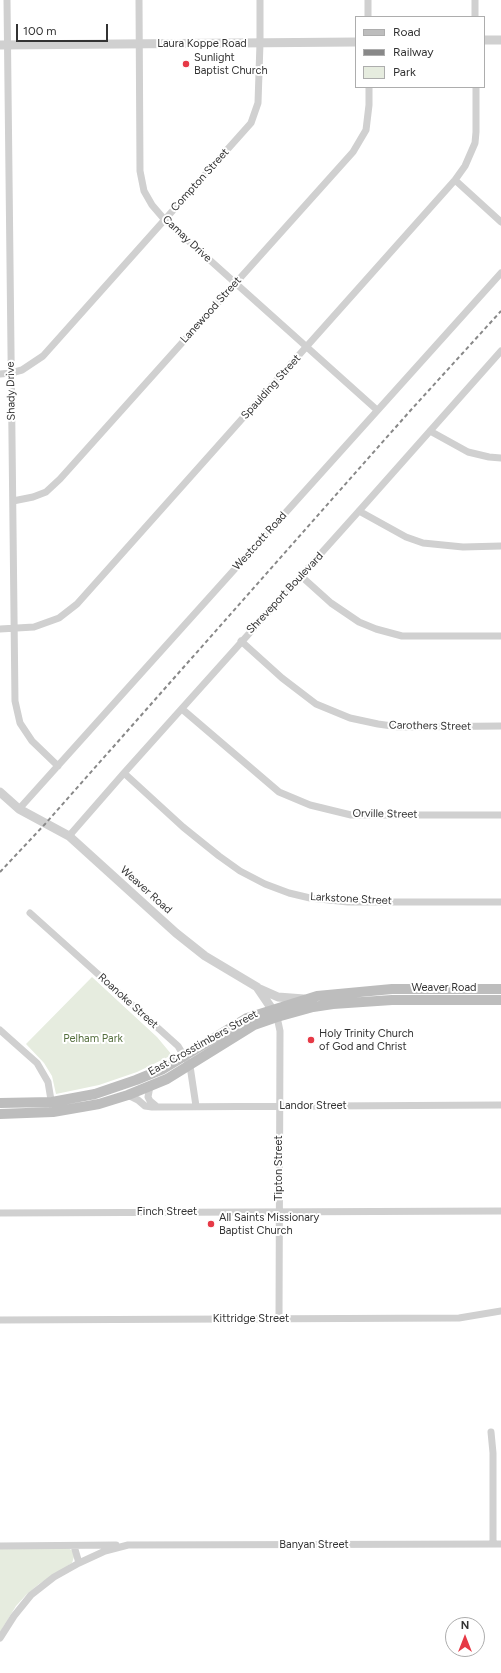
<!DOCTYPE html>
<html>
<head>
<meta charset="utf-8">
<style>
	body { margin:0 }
	#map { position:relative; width:501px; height:1673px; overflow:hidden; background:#fff; font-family:Figtree,sans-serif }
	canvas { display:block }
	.legend { position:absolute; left:355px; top:16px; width:130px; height:72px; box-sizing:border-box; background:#fff; border:1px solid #adadad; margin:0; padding:5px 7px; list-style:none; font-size:12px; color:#333 }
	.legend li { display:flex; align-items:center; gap:8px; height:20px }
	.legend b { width:20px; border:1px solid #adadad }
	.north { position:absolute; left:445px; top:1617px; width:40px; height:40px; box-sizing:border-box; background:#fff; border:1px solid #adadad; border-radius:50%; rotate:0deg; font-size:11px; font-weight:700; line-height:16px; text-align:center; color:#333 }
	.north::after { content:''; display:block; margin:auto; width:14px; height:18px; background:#e63946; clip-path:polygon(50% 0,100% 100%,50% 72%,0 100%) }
	.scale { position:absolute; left:16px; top:24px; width:92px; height:18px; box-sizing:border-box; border:2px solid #333; border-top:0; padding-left:5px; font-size:12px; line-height:14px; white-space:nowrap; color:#333; -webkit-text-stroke:3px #fff; paint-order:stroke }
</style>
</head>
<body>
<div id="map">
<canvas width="501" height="1673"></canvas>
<ul class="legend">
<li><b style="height:5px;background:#bdbdbd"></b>Road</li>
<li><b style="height:5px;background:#888"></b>Railway</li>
<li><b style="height:11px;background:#e6ecdf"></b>Park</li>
</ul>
<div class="north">N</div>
<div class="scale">100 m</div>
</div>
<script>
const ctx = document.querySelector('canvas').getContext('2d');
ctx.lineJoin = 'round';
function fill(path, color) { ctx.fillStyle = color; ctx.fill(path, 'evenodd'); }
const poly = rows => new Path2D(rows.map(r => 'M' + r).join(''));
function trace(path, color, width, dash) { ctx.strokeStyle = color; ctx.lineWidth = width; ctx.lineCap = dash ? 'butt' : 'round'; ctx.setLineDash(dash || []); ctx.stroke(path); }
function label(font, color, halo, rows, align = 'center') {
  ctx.font = font + ' Figtree,sans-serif'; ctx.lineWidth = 4; ctx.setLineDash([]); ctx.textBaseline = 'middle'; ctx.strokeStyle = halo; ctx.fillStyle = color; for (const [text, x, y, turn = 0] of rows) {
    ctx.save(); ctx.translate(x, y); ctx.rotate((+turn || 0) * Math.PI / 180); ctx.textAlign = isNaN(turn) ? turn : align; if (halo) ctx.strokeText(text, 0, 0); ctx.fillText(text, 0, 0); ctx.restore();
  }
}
const green = poly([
	[92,977,157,1037,172,1055,137,1072,99,1085,56,1094,52,1076,44,1063,26,1044],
	[68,1548,73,1551,74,1557,72,1563,39,1584,26,1595,16,1606,0,1632,0,1549]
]);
const minor = poly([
	[7,0,15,701,20,723,32,741,58,766],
	[139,0,140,171,144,191,152,205,164,219,377,410],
	[368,0,368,17],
	[475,0,475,17],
	[455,180,501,222],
	[0,374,11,373,22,370,43,356,251,123,258,103,260,43,260,0],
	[430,431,468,452,489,457,501,458],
	[13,501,33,497,46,492,60,479,353,152,366,130,369,105,369,87],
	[359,511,406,537,423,543,463,547,501,546],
	[301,576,331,603,359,622,376,629,402,636,501,636],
	[0,629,34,627,59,618,77,604,455,180,465,166,475,143,476,132,476,87],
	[241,641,282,678,316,704,350,718,378,724,399,727,501,726],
	[182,709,279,792,310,805,351,815,501,815],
	[124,773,183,827,219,856,240,871,265,884,289,893,310,898,348,902,501,902],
	[19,809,501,273],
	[69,836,124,773,359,511,501,351],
	[30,913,178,1046,190,1066,196,1106],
	[277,1017,280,1031,279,1318],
	[0,1030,37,1063,48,1082,52,1106],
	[150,1086,148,1097,150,1101,156,1106],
	[128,1095,138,1100,145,1106,152,1107,501,1105],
	[0,1213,501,1211],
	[0,1320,459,1318,501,1311],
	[491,1432,493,1453,493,1544],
	[0,1546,116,1545],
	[74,1546,79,1563],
	[0,1638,14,1616,31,1595,54,1577,79,1563,105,1551,128,1545,501,1544]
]);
const tertiary = poly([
	[484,40,501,40],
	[0,45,356,42],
	[0,792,19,809,69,836,176,933,205,956,257,987,276,1015],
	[260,989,278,997,304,999]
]);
const secondary = poly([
	[0,1103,52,1102,95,1094,136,1080,163,1069,247,1018,317,996,392,989,501,989],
	[0,1114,53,1112,99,1104,128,1095,167,1079,254,1025,277,1017,313,1007,333,1004,392,1000,501,1000]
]);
const rail = poly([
	[0,872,46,823,410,411,501,311]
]);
const markers = [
	[186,64,4,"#e63946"],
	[311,1040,4,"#e63946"],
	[211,1224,4,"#e63946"]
];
const streetNames = [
	["Laura Koppe Road",202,44],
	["Compton Street",200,180,-48],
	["Camay Drive",187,239,43],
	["Lanewood Street",211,310,-48],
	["Spaulding Street",271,387,-48],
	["Shady Drive",11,391,-91],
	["Westcott Road",260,541,-48],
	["Shreveport Boulevard",285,593,-47],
	["Carothers Street",430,726,1],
	["Orville Street",385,814,1],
	["Weaver Road",146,890,42],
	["Larkstone Street",351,899,3],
	["Weaver Road",444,988],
	["Roanoke Street",128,1001,42],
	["East Crosstimbers Street",203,1043,-29],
	["Landor Street",313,1106],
	["Tipton Street",279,1168,-90],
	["Finch Street",167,1212],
	["Kittridge Street",251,1319],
	["Banyan Street",314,1545]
];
const poiNames = [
	["Sunlight",194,58],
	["Baptist Church",194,71],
	["Holy Trinity Church",319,1034],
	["of God and Christ",319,1047],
	["All Saints Missionary",219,1218],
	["Baptist Church",219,1231]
];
const parkNames = [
	["Pelham Park",93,1039]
];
fill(green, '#e6ecdf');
trace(minor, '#d0d0d0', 7);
trace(tertiary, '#d0d0d0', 9);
trace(secondary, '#bdbdbd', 10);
trace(rail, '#888', 2, [4, 3]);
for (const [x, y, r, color] of markers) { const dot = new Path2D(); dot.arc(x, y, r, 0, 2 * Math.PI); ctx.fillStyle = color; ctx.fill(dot); trace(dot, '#fff', 1.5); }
label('11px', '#333', '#fff', streetNames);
label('11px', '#333', '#fff', poiNames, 'left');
label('11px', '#56703f', '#fff', parkNames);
</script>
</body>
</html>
